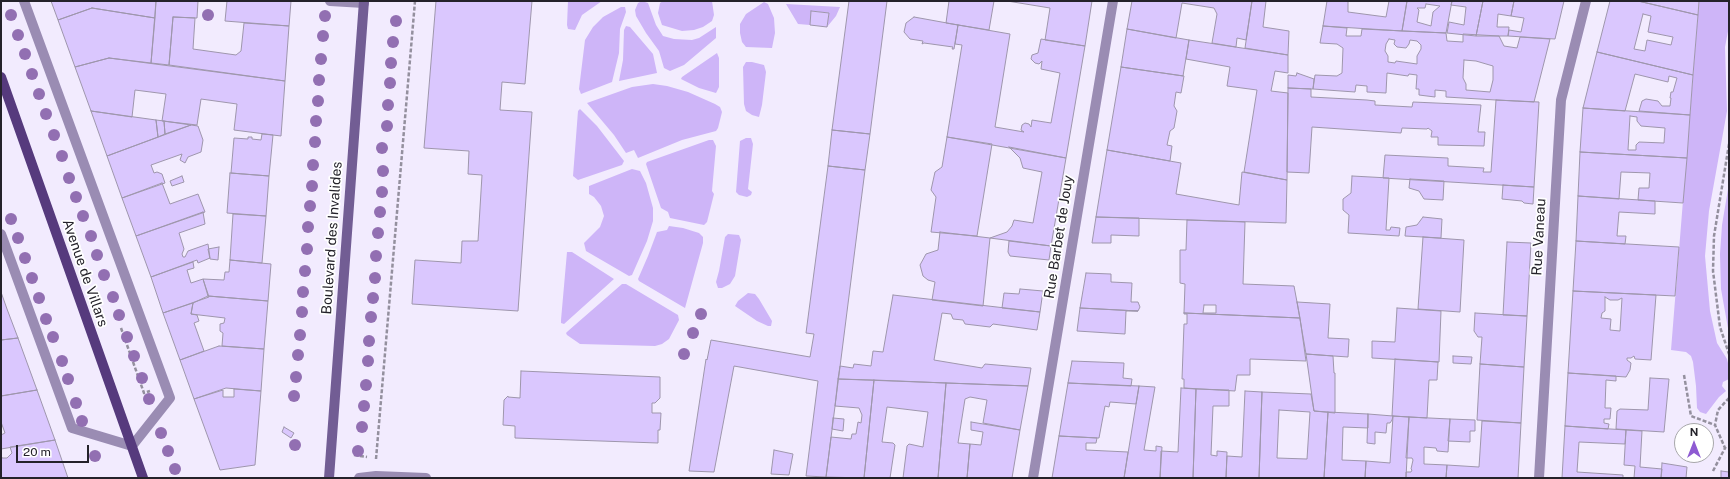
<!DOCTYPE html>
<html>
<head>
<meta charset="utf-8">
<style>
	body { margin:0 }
	#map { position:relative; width:1730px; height:479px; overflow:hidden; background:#f2ebfe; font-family:"Public Sans",sans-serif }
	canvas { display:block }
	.frame { position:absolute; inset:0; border:2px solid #24222a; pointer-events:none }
	.north { position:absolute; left:1674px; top:423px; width:40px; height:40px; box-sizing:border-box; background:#fff; border:1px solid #a7a7aa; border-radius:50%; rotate:0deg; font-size:11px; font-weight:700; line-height:16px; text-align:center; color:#24222a }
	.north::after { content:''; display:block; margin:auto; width:14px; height:18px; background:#8e5ad2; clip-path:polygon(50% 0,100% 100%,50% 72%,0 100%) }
	.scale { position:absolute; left:16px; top:445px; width:73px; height:18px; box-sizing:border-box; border:2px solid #24222a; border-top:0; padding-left:5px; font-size:12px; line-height:14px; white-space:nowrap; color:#24222a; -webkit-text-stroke:3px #fff; paint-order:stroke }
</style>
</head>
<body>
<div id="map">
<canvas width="1730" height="479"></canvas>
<div class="frame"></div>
<div class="north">N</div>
<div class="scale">20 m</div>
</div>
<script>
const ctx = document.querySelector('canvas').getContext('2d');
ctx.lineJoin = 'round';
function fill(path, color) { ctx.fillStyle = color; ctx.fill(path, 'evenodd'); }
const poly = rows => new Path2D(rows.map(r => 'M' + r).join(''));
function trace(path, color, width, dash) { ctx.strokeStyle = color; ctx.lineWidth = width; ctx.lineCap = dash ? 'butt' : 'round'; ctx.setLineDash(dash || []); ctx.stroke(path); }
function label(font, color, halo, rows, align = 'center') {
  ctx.font = font + ' "Public Sans",sans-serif'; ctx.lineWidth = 3.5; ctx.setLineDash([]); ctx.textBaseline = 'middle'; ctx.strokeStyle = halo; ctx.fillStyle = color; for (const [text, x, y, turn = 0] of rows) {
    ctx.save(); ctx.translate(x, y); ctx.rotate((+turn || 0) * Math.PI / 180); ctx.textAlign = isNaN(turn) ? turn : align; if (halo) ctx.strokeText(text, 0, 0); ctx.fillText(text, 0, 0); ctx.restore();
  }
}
const green = poly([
	[568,1,602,1,582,15,575,30,568,29,567,25],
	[642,1,648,3,656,25,663,36,674,39,692,40,699,38,716,27,716,38,684,65,670,71,664,68,659,51,646,33,636,16,635,10,638,3],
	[663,1,712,1,714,15,712,21,703,27,694,30,682,31,662,25,658,13,660,3],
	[1699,1,1729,1,1729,26,1725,47,1727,111,1709,211,1705,256,1710,311,1717,343,1727,359,1729,367,1729,379,1723,382,1722,386,1726,391,1719,397,1706,414,1700,412,1697,408,1696,386,1693,362,1691,356,1686,352,1671,350],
	[764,2,768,4,774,18,775,33,772,48,746,47,742,42,740,33,740,24,746,14],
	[786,4,840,7,836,16,827,27,829,13,812,11,810,25,798,24],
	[621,7,625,7,626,12,620,29,619,53,612,82,581,94,579,89,585,40,593,27,603,17],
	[626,26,630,27,653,54,657,73,619,81,623,60,624,30],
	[717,53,719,58,719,87,716,93,699,88,681,79,682,77],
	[746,62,752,62,764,65,766,72,762,105,759,117,752,115,746,111,744,104,743,67],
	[653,84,667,86,688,92,715,104,720,107,722,112,718,128,716,131,682,140,638,158,634,150,626,153,614,135,587,103,632,87],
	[580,109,597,126,624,161,622,165,578,180,573,176,578,111],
	[746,138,751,138,753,144,748,189,752,192,751,195,747,197,739,195,736,192,740,141],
	[709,140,713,140,716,146,712,191,714,194,707,222,704,225,670,218,668,212,661,208,646,164,647,162],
	[632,169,640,171,646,183,653,208,653,221,647,241,632,275,629,276,586,251,584,243,600,227,604,216,601,206,594,197,589,194,589,186],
	[1729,183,1729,334,1721,289,1720,254,1722,225],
	[669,226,683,228,699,233,703,237,703,243,685,308,639,281,638,279,648,256,657,232,667,230],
	[728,234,739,235,741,240,735,276,730,284,722,288,718,288,716,282,719,271,725,237],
	[567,252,572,252,614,279,564,324,561,323,561,320],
	[622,284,626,284,678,315,679,320,669,339,662,344,655,346,580,344,567,335,566,333,568,331],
	[748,293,755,294,759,299,772,321,771,326,768,326,757,321,735,306,738,301]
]);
const building = poly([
	[51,1,156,1,155,18,92,8,58,20,51,1],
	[156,1,198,1,197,18,173,17,169,65,151,63,156,1],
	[227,1,291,1,289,26,225,21,227,1],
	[436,1,532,1,525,84,502,82,500,110,532,112,518,311,412,304,415,260,461,263,462,241,478,241,482,175,468,174,469,151,424,148,436,1],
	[849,1,887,1,870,134,832,130,849,1],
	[949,1,994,1,989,30,946,23,949,1],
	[1007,1,1092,1,1085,46,1045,40,1050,8,1007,1],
	[1132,1,1252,1,1246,40,1237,38,1236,47,1212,43,1217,14,1214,8,1182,3,1176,38,1127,29,1132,1],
	[1252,1,1266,1,1263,27,1289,31,1288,55,1245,48,1252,1],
	[1327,1,1348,1,1348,12,1386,17,1389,1,1407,1,1402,31,1323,26,1327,1],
	[1407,1,1452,1,1446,33,1402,31,1407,1],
	[1426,4,1440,6,1433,12,1431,26,1417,22,1419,10,1417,8,1425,8,1426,4],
	[1452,1,1483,1,1476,36,1447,33,1449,22,1464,25,1466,7,1451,5,1452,1],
	[1483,1,1514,1,1511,16,1498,14,1497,27,1509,27,1508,36,1476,36,1483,1],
	[1514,1,1564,1,1555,39,1508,36,1509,30,1521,32,1524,18,1511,16,1514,1],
	[1610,1,1638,1,1698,15,1693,75,1597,52,1610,1],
	[1643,14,1651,16,1648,32,1673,37,1671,45,1647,40,1645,51,1634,49,1643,14],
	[1638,1,1699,1,1698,15,1638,1],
	[92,8,155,18,151,63,109,58,75,67,58,20,92,8],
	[811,11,829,13,827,27,810,25,811,11],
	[173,17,195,18,193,49,236,55,241,51,244,23,289,26,285,81,169,65,173,17],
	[914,17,958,25,954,49,952,49,953,47,924,43,922,44,923,41,910,39,904,32,906,23,914,17],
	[958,25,1010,34,995,127,1024,132,1021,130,1022,125,1025,123,1029,124,1031,127,1032,120,1051,123,1060,73,1041,69,1042,61,1039,64,1035,63,1031,59,1032,55,1038,53,1041,39,1085,46,1066,158,947,137,962,45,955,44,958,25],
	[1323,26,1347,28,1346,36,1361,36,1362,29,1446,33,1447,41,1463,42,1463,34,1499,36,1504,46,1517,48,1520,37,1550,39,1534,102,1496,100,1446,97,1446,91,1435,90,1435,97,1419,95,1419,89,1416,89,1417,75,1409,74,1408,76,1387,73,1386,93,1367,92,1367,86,1356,85,1355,92,1313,89,1315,75,1337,76,1342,73,1343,48,1337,44,1320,43,1323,26],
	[1389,39,1395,40,1394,44,1397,47,1406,48,1409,44,1410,40,1417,41,1421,45,1421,49,1417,56,1417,64,1396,61,1395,63,1388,62,1388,56,1385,51,1386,44,1389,39],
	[1464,60,1476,61,1493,66,1493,80,1490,92,1466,90,1466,84,1463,78,1464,60],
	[1127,29,1189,40,1183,76,1121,67,1127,29],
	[1189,40,1288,55,1288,73,1275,71,1271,91,1288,93,1287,180,1244,172,1257,90,1227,86,1230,67,1186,59,1189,40],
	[1597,52,1693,75,1690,115,1639,111,1642,101,1646,99,1658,101,1662,106,1670,106,1671,98,1670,98,1671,92,1673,92,1677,78,1669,76,1668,82,1635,74,1625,111,1583,108,1597,52],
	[109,58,285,81,281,136,234,130,237,104,201,99,197,125,162,121,166,94,135,90,132,117,91,111,75,67,109,58],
	[1121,67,1184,76,1181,93,1176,92,1174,106,1177,111,1174,128,1170,131,1167,145,1172,146,1170,161,1107,150,1121,67],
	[1297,73,1314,79,1313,89,1288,88,1288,75,1296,76,1297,73],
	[1288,88,1311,89,1311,97,1367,100,1375,101,1375,105,1412,107,1413,102,1481,105,1478,132,1485,132,1484,146,1438,145,1438,137,1431,137,1432,131,1428,128,1427,129,1402,128,1401,133,1312,127,1309,173,1287,172,1288,88],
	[1496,100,1539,102,1534,187,1383,178,1385,155,1448,158,1448,166,1484,168,1483,172,1491,172,1496,100],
	[1583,108,1690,115,1687,158,1580,152,1583,108],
	[1630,116,1637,117,1637,121,1641,126,1665,128,1664,143,1639,142,1636,145,1636,150,1628,150,1630,116],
	[91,111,156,120,158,137,107,156,91,111],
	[156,120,164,121,165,134,158,137,156,120],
	[164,121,191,125,165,134,164,121],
	[191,125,198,126,203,140,201,152,188,157,185,163,180,160,182,154,151,165,154,173,157,172,162,174,165,183,122,198,107,156,191,125],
	[832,130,870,134,865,170,828,166,832,130],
	[262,134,273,135,269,176,231,173,234,138,248,139,248,137,252,137,252,139,261,140,262,134],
	[947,137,992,144,977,236,931,232,936,197,931,190,935,172,942,167,947,137],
	[1009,147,1066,158,1051,246,990,238,1007,232,1012,226,1014,220,1033,223,1042,172,1023,168,1020,158,1009,147],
	[1107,150,1181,163,1176,194,1239,205,1242,172,1287,180,1286,223,1096,217,1107,150],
	[1580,152,1687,158,1683,203,1638,200,1639,188,1649,188,1650,173,1621,172,1619,199,1578,196,1580,152],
	[828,166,865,170,826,477,806,476,818,381,734,366,714,472,689,471,706,359,707,360,711,340,810,357,814,334,806,333,828,166],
	[230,173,269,176,266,216,227,213,230,173],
	[182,176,184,182,172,186,170,181,182,176],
	[1352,176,1389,178,1386,230,1390,230,1391,227,1400,228,1399,236,1348,233,1349,215,1343,210,1343,199,1351,193,1352,176],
	[1410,179,1444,181,1443,200,1424,199,1419,191,1409,188,1410,179],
	[162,183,170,204,198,194,205,212,136,236,122,198,162,183],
	[1503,185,1534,187,1533,204,1524,203,1522,201,1502,199,1503,185],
	[1578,196,1655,201,1655,214,1619,212,1617,236,1626,236,1625,244,1576,241,1578,196],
	[203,212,205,224,179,233,184,249,182,254,183,257,185,257,188,251,208,244,210,258,198,263,197,260,151,277,136,236,203,212],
	[233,214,266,216,262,263,230,260,233,214],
	[1096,217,1139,218,1139,236,1111,235,1111,243,1092,243,1096,217],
	[1423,217,1442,219,1441,238,1405,236,1406,227,1417,225,1423,217],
	[1187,220,1245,222,1243,284,1294,286,1300,318,1184,313,1185,284,1180,283,1180,250,1186,250,1187,220],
	[1204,305,1216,305,1216,313,1203,313,1204,305],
	[940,232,990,238,983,306,932,300,935,282,928,280,923,276,920,265,926,254,938,250,940,232],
	[1423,237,1464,240,1460,312,1418,309,1423,237],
	[1009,241,1051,246,1049,260,1010,256,1008,252,1009,241],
	[1576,241,1679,247,1675,296,1573,291,1576,241],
	[1507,242,1531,243,1527,316,1503,315,1507,242],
	[219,247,218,260,210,259,208,249,219,247],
	[230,260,271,264,268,301,208,296,203,279,224,280,225,272,229,272,230,260],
	[193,262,194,268,187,270,191,283,203,279,209,297,163,313,151,277,193,262],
	[1086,273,1111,274,1111,282,1132,283,1131,302,1138,302,1140,307,1138,311,1080,308,1086,273],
	[1020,289,1043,291,1040,312,1002,308,1004,293,1019,294,1020,289],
	[1573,291,1656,295,1651,360,1635,359,1634,356,1631,358,1627,358,1627,360,1631,363,1630,370,1626,377,1568,373,1573,291],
	[1605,297,1610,300,1618,300,1622,298,1620,331,1610,330,1611,319,1601,318,1602,313,1605,311,1605,297],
	[1,292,7,309,18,338,1,340,1,292],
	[893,295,1040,312,1037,330,993,324,990,327,965,324,963,320,953,319,951,314,942,313,934,360,982,368,985,364,1031,368,1028,386,838,379,840,366,853,368,854,364,871,366,873,351,883,352,893,295],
	[208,296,268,301,264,349,222,346,223,333,220,331,220,324,224,323,225,318,191,314,193,303,208,296],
	[1297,302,1330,304,1328,338,1349,339,1348,357,1306,354,1297,302],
	[193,303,191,314,197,315,199,321,194,323,204,351,180,360,163,313,193,303],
	[1080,308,1138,311,1126,311,1125,334,1077,331,1080,308],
	[1397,308,1441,311,1439,362,1372,358,1372,341,1395,342,1397,308],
	[1184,313,1300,318,1306,361,1250,359,1250,375,1237,375,1235,391,1184,388,1184,379,1182,379,1184,324,1187,324,1187,314,1184,314,1184,313],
	[1475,313,1527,316,1524,367,1480,364,1482,337,1478,337,1474,331,1475,313],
	[18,338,37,390,1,396,1,340,18,338],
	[219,346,264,349,261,391,226,388,194,399,180,360,219,346],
	[1306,354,1333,356,1334,373,1335,373,1335,413,1314,411,1306,354],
	[1453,356,1472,357,1471,364,1453,363,1453,356],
	[1395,359,1438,362,1437,380,1429,380,1427,418,1392,416,1395,359],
	[1072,361,1124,363,1123,378,1132,379,1131,386,1068,383,1072,361],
	[1480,364,1524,367,1521,423,1477,420,1480,364],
	[521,371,660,377,660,398,655,403,652,403,652,413,661,413,660,430,658,430,658,443,515,438,515,426,503,425,504,400,508,396,508,397,520,398,521,371],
	[1568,373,1616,376,1616,381,1606,380,1605,408,1611,408,1610,419,1604,419,1604,423,1609,424,1608,429,1565,426,1568,373],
	[1650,378,1669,379,1664,432,1616,429,1617,411,1620,409,1648,410,1650,378],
	[838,379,874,380,864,478,826,477,831,437,851,439,852,434,856,434,858,422,861,423,862,415,859,408,835,406,838,379],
	[874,380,946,383,938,478,903,478,907,446,909,444,923,447,928,412,887,407,882,442,893,443,895,445,890,478,864,478,874,380],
	[946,383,1028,386,1020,430,983,423,987,400,970,397,965,399,958,443,970,444,967,478,938,478,946,383],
	[1068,383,1139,386,1136,404,1110,402,1109,407,1105,406,1099,438,1059,436,1068,383],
	[1139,386,1155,387,1144,450,1156,451,1156,446,1162,447,1160,478,1124,478,1139,386],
	[1181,388,1196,389,1193,478,1160,478,1161,451,1178,452,1181,388],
	[234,389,261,391,255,465,220,470,194,399,223,390,223,397,234,397,234,389],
	[1196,389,1229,390,1229,406,1213,406,1211,455,1217,456,1217,451,1227,452,1226,478,1193,478,1196,389],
	[37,390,55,440,1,449,1,435,5,433,1,422,1,396,37,390],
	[1245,391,1262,392,1259,478,1226,478,1227,456,1242,457,1245,391],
	[1262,392,1311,394,1314,411,1328,412,1324,478,1259,478,1262,392],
	[1279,410,1310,412,1307,459,1277,458,1279,410],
	[1328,412,1368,414,1368,428,1343,427,1342,460,1366,461,1365,478,1324,478,1328,412],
	[1368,414,1393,416,1392,420,1390,423,1387,423,1386,433,1375,432,1375,444,1367,443,1368,414],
	[1393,416,1409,417,1406,478,1365,478,1366,461,1390,463,1393,416],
	[1409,417,1450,419,1448,452,1437,451,1436,448,1424,447,1424,464,1447,465,1446,478,1406,478,1406,472,1411,472,1412,470,1411,469,1413,460,1412,458,1406,458,1409,417],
	[833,418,844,419,843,431,832,429,833,418],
	[1450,419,1475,420,1475,431,1470,431,1470,442,1448,441,1450,419],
	[1482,421,1521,423,1518,478,1446,478,1447,465,1479,467,1482,421],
	[971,422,1020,430,1012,478,967,478,970,444,981,445,983,432,971,430,971,422],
	[1565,426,1626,430,1625,444,1579,442,1577,472,1623,475,1623,478,1562,478,1565,426],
	[284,427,294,433,291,438,282,432,284,427],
	[1626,430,1642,431,1640,467,1662,469,1661,478,1623,478,1634,478,1635,466,1624,465,1626,430],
	[1059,436,1097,438,1096,443,1086,443,1086,450,1128,452,1124,478,1052,478,1059,436],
	[55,440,68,478,1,478,1,455,2,458,7,458,12,453,10,447,55,440],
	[774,450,793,454,789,475,771,474,774,450],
	[1662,463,1687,467,1686,478,1661,478,1662,463],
	[1721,471,1729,472,1729,478,1721,478,1721,471]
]);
const path = poly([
	[1729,144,1714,236,1713,271,1720,327,1729,354],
	[121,328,144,393,150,391],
	[1684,375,1691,416,1715,425],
	[1729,398,1718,410,1715,425,1725,448,1729,449],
	[354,455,367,457],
	[376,459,415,1],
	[1713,471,1725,448]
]);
const lane = poly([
	[330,1,364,3],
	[1,234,72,428,132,446,170,398,24,1]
]);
const street = poly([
	[359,478,376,476,426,478],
	[1033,478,1113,1],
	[1539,478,1561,100,1586,1]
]);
const secondary = poly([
	[329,478,364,1]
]);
const primary = poly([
	[1,77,143,478]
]);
const trees = [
	[11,15],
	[208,15],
	[325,16],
	[396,21],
	[18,35],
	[323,36],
	[393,42],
	[25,54],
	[321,59],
	[391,63],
	[32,74],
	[319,80],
	[390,83],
	[39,94],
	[318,101],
	[388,105],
	[46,114],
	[316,121],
	[387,126],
	[54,135],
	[315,142],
	[382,148],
	[62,156],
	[313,165],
	[383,171],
	[69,178],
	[312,186],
	[382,192],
	[76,197],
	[310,206],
	[380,212],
	[83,216],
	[11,219],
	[308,227],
	[378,233],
	[91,236],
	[18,238],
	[307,249],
	[97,255],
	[376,256],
	[25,258],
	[305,271],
	[104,275],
	[32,278],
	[375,278],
	[303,292],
	[113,297],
	[39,298],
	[373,298],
	[302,312],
	[701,314],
	[119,315],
	[371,317],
	[46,319],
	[693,333],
	[300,335],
	[53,337],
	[127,337],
	[369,341],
	[684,354],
	[298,355],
	[134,356],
	[62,361],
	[368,361],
	[296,377],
	[142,378],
	[68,379],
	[366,385],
	[294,396],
	[149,399],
	[76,403],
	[364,406],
	[82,421],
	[362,427],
	[161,433],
	[295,445],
	[168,451],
	[358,451],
	[95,456],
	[175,469]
];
const streetNames = [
	["Rue Barbet de Jouy",1059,237,-81],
	["Rue Vaneau",1539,237,-87],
	["Boulevard des Invalides",332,238,-86],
	["Avenue de Villars",85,273,71]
];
fill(green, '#ceb5f8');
fill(building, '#dac7fe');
trace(building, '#9e96ac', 1);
trace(path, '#94909e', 2.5, [4, 2]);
trace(lane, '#9a8cb3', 10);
trace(street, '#9a8cb3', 10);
trace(secondary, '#725d94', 10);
trace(primary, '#563a7d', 10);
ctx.fillStyle = '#926fb2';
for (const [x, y] of trees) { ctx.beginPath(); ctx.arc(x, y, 6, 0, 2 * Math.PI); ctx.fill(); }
label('14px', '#24222a', '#fff', streetNames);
</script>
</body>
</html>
